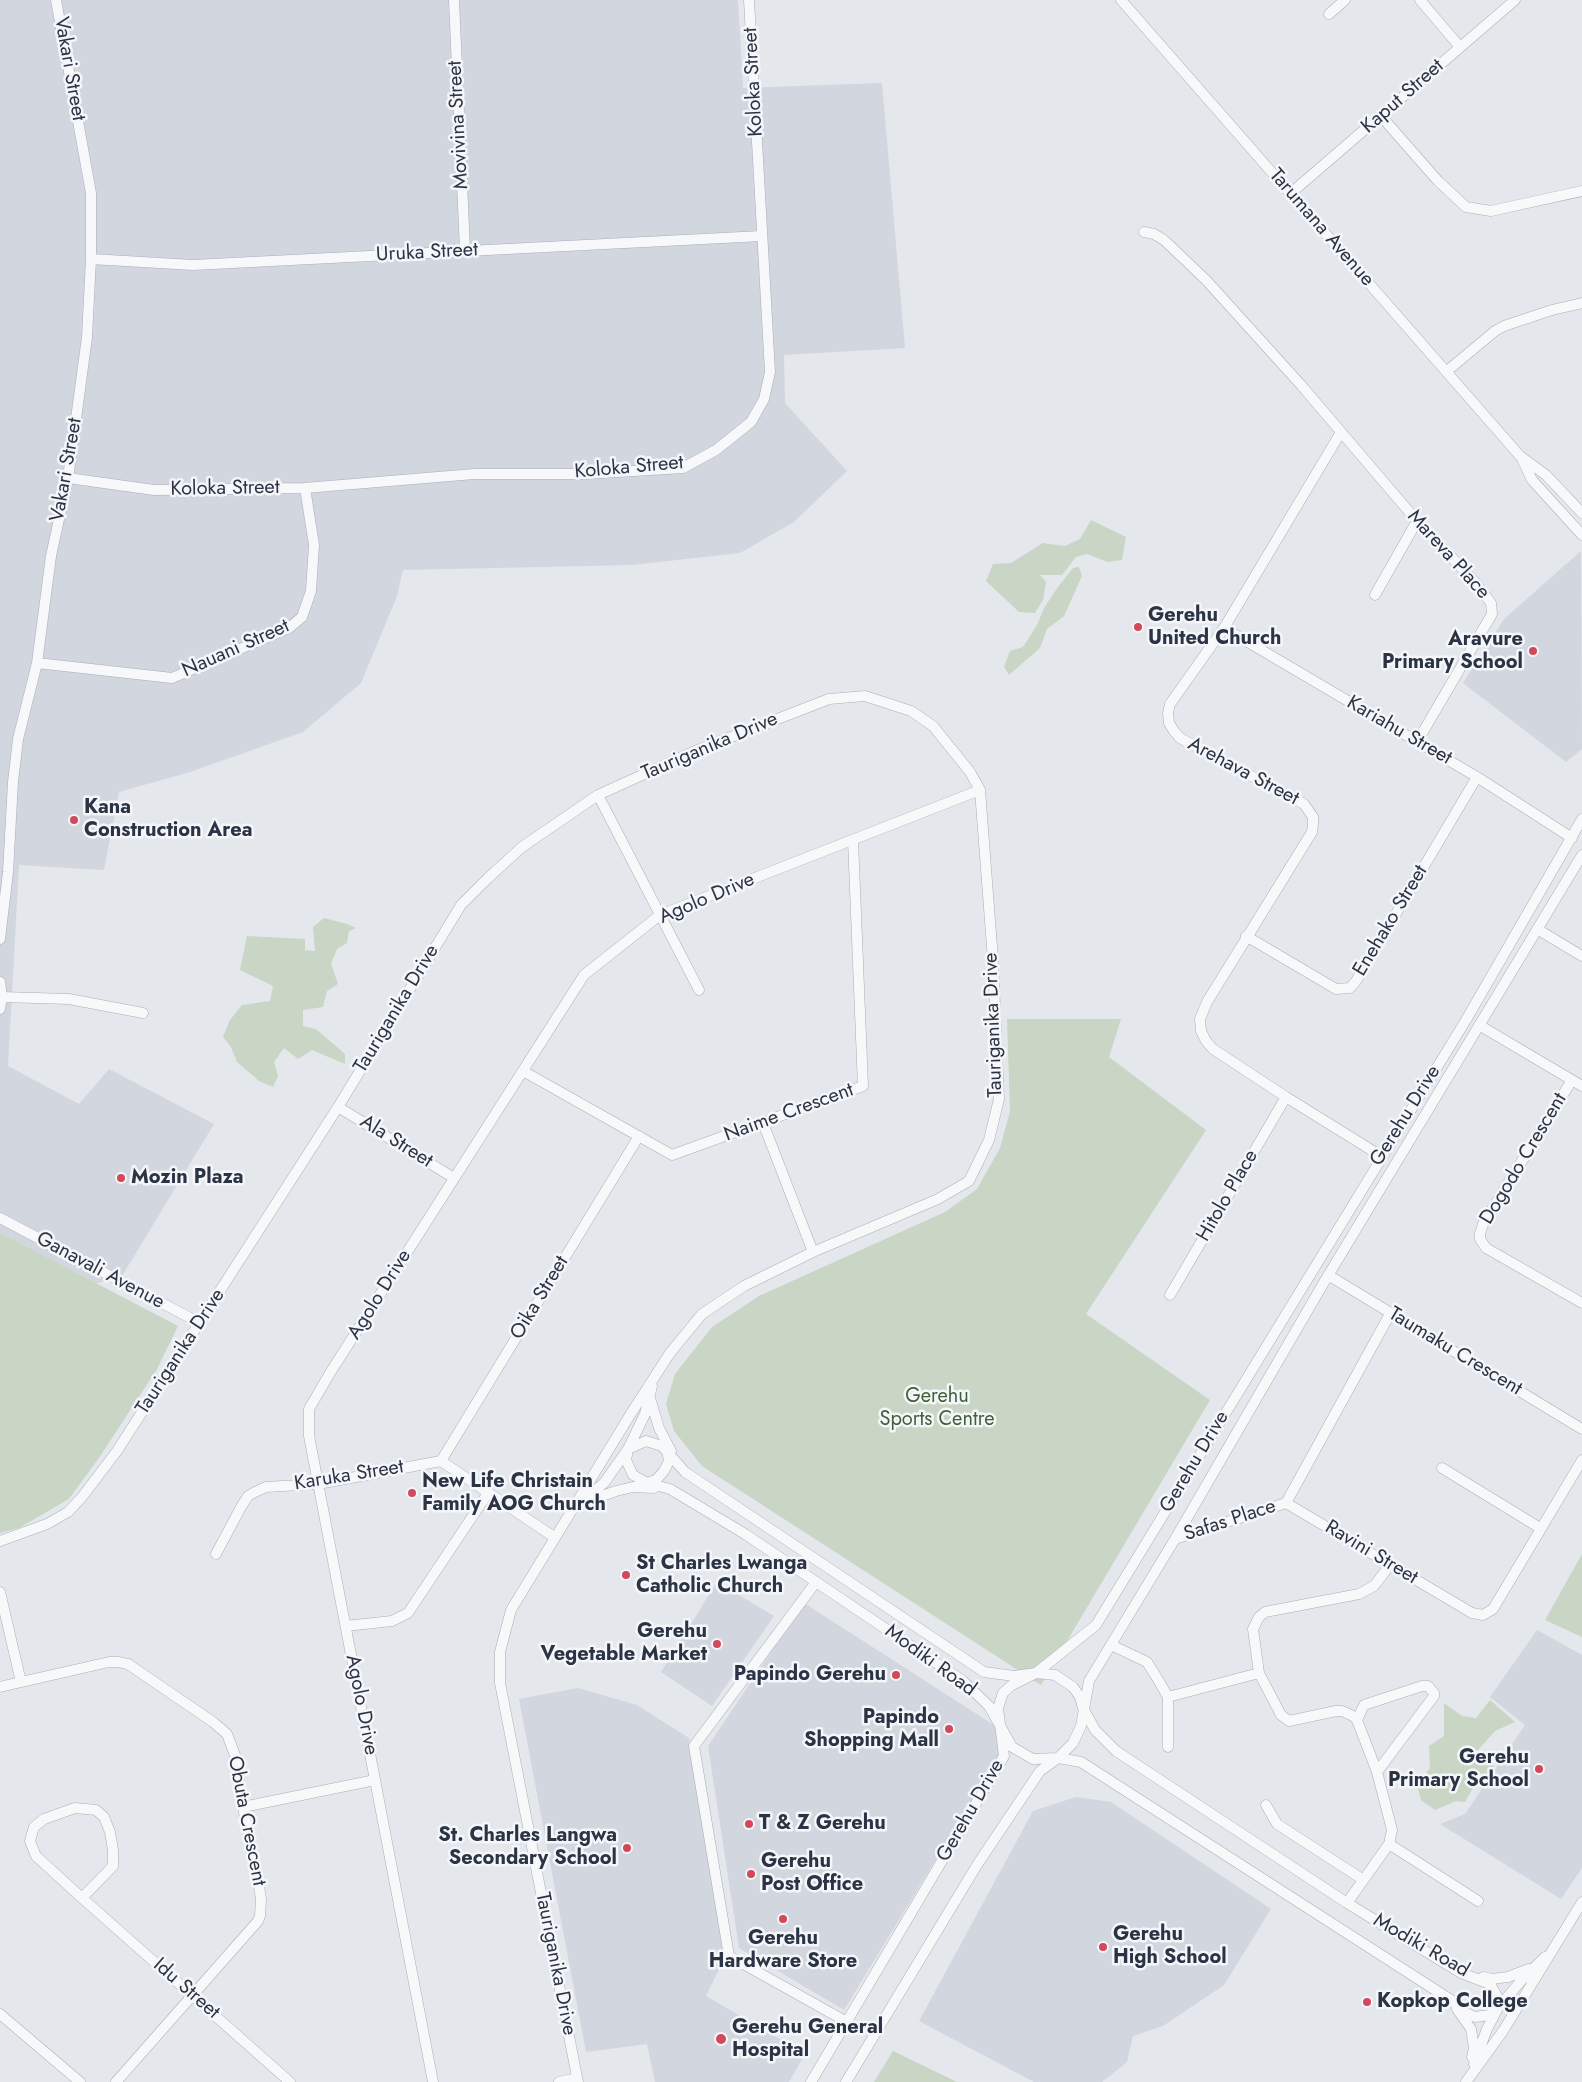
<!DOCTYPE html>
<html>
<head>
<meta charset="utf-8">
<style>
	body { margin:0 }
	canvas { display:block; background:#e4e7ec }
</style>
</head>
<body>
<canvas width="1582" height="2082"></canvas>
<script>
const ctx = document.querySelector('canvas').getContext('2d');
ctx.lineJoin = 'round';
function fill(path, color) { ctx.fillStyle = color; ctx.fill(path, 'evenodd'); }
const poly = rows => new Path2D(rows.map(r => 'M' + r).join(''));
function trace(path, color, width, dash) { ctx.strokeStyle = color; ctx.lineWidth = width; ctx.lineCap = dash ? 'butt' : 'round'; ctx.setLineDash(dash || []); ctx.stroke(path); }
function label(font, color, halo, rows, align = 'center') {
  ctx.font = font + ' Jost,sans-serif'; ctx.lineWidth = 5; ctx.setLineDash([]); ctx.textBaseline = 'middle'; ctx.strokeStyle = halo; ctx.fillStyle = color; for (const [text, x, y, turn = 0] of rows) {
    ctx.save(); ctx.translate(x, y); ctx.rotate((+turn || 0) * Math.PI / 180); ctx.textAlign = isNaN(turn) ? turn : align; if (halo) ctx.strokeText(text, 0, 0); ctx.fillText(text, 0, 0); ctx.restore();
  }
}
const built = poly([
	[0,0,738,0,743,88,882,83,905,348,784,355,785,403,847,471,794,522,740,553,632,565,403,570,397,596,361,683,303,732,190,772,119,792,104,870,19,865,8,1066,79,1104,109,1069,214,1124,122,1276,91,1285,0,1430],
	[1581,551,1582,749,1566,762,1463,683,1504,619],
	[717,1582,774,1616,712,1706,661,1672],
	[804,1603,1011,1736,844,2010,739,1948,708,1746],
	[1537,1630,1582,1655,1582,1868,1561,1899,1440,1824,1465,1814,1525,1725,1490,1697],
	[578,1688,637,1705,689,1738,724,1959,706,1996,805,2054,789,2082,655,2082,647,2044,586,2052,519,1699],
	[1076,1797,1111,1802,1271,1909,1224,1985,1163,2026,1133,2036,1127,2062,1102,2082,1034,2082,919,2021,1033,1811]
]);
const green = poly([
	[1091,520,1126,537,1122,560,1108,562,1087,554,1076,557,1062,575,1040,575,1046,582,1043,600,1035,613,1019,612,986,581,993,564,1011,563,1043,543,1065,546,1080,539],
	[1079,567,1082,576,1064,616,1047,629,1040,648,1009,675,1004,667,1010,651,1023,647,1037,625,1044,608,1058,587,1073,568],
	[324,918,347,924,356,928,349,931,347,943,337,949,331,964,338,984,327,991,323,1007,303,1010,303,1026,316,1029,345,1054,345,1064,312,1050,298,1059,284,1048,274,1062,278,1076,273,1087,259,1081,237,1062,231,1047,223,1037,230,1020,242,1005,270,1001,273,986,240,970,247,936,305,939,305,950,315,951,313,927],
	[1007,1019,1121,1019,1109,1057,1206,1130,1086,1314,1210,1400,1041,1685,702,1466,674,1431,666,1404,675,1374,712,1327,759,1296,945,1212,977,1189,1000,1148,1010,1111],
	[0,1233,178,1326,157,1369,101,1455,69,1499,19,1528,0,1533],
	[1582,1554,1582,1637,1545,1620],
	[1490,1700,1515,1722,1495,1731,1478,1750,1464,1750,1460,1759,1476,1758,1489,1755,1494,1767,1492,1782,1477,1781,1465,1802,1456,1801,1435,1810,1421,1800,1417,1785,1430,1768,1429,1746,1444,1736,1444,1703,1462,1716,1476,1718],
	[893,2051,957,2082,874,2082]
]);
const minor = poly([
	[454,0,465,251],
	[1121,0,1520,456,1546,475,1582,513],
	[1420,0,1460,47],
	[1329,14,1345,0],
	[1381,116,1438,181,1466,207,1491,211,1582,191],
	[1291,193,1515,0],
	[1144,232,1154,234,1164,240,1206,280,1301,385,1417,521,1475,582,1491,603,1492,614,1417,742],
	[91,259,193,265,762,236],
	[1447,371,1495,331,1504,326,1552,310,1582,303],
	[1341,432,1224,628,1170,704,1168,713,1169,723,1174,731,1180,738,1304,804,1313,817,1313,824,1312,832,1207,1002,1200,1019,1201,1031,1206,1041,1213,1049,1286,1097,1381,1156],
	[1522,459,1532,480,1582,535],
	[68,478,154,490,305,488,474,474,584,474,683,468,716,450,751,422,764,399,770,372,749,0],
	[1375,595,1417,521],
	[1224,628,1477,777,1572,838],
	[37,663,172,678,289,628,302,617,311,591,314,545,305,488],
	[598,795,699,990],
	[1537,929,1582,956],
	[1246,936,1336,989,1350,988,1356,981,1477,777],
	[0,939,8,872,13,782,18,739,37,663,51,556,68,478,87,337,91,259,91,193,56,0],
	[0,982,2,997,0,1009],
	[2,997,69,999,143,1013],
	[1479,1025,1582,1086],
	[523,1071,672,1155,863,1086,853,840],
	[1572,1080,1483,1224,1480,1234,1480,1239,1486,1248,1582,1303],
	[338,1107,454,1178],
	[763,1123,813,1252],
	[0,1218,200,1323],
	[1328,1275,1582,1429],
	[1170,1295,1286,1097],
	[1390,1314,1286,1503,1472,1613,1483,1615,1493,1609,1582,1460],
	[650,1398,659,1428,671,1451],
	[646,1441,662,1446,685,1472,984,1672,1014,1676,1036,1673,1055,1675,1073,1687,1080,1697,1083,1708,1095,1730,1116,1751,1347,1903,1461,1973,1490,1984,1499,2000,1498,2008,1489,2015,1475,2017,1464,2012,1451,2000,1081,1762,1058,1758,1033,1759,1012,1747,989,1706,963,1681,745,1534,670,1489,647,1483,633,1475,626,1460,628,1449,646,1441],
	[441,1461,639,1136],
	[1442,1468,1540,1528],
	[647,1483,656,1480,664,1471,669,1461,667,1450],
	[588,1501,616,1491,633,1487,654,1488],
	[578,1505,604,1483,628,1449,645,1414,652,1386],
	[1175,1539,1286,1503],
	[0,1541,47,1524,68,1512,82,1497,117,1451,338,1107,461,905,488,878,522,847,598,795,695,751,829,699,865,696,911,711,933,726,970,772,980,790,993,960,999,1099,989,1140,969,1181,938,1199,813,1252,744,1286,702,1314,670,1353,630,1415,511,1610,500,1652,500,1683,578,2082],
	[216,1554,241,1507,248,1496,255,1492,266,1487,318,1484,441,1461,554,1537],
	[816,1582,694,1746,729,1956,847,2022],
	[0,1592,21,1682],
	[346,1626,392,1621,408,1613,488,1493],
	[1111,1645,1147,1662,1157,1678,1168,1697,1168,1747],
	[0,1687,109,1662,118,1662,128,1664,213,1722,227,1734,236,1758,243,1807,259,1886,261,1899,260,1916,258,1921,116,2082],
	[1168,1697,1259,1673],
	[1357,1720,1364,1705,1422,1686,1428,1686,1434,1693,1434,1696,1377,1772],
	[1266,1805,1277,1824,1362,1879],
	[243,1807,375,1780],
	[1389,1844,1478,1901],
	[82,1898,113,1866,113,1850,110,1832,104,1817,96,1810,75,1808,44,1819,34,1827,30,1841,36,1856,82,1898,290,2082],
	[1347,1903,1389,1844,1392,1830,1377,1772,1357,1720,1353,1716,1342,1711,1336,1711,1289,1721,1281,1715,1259,1673,1253,1629,1259,1617,1265,1612,1359,1594,1374,1586,1390,1565],
	[1483,1977,1492,1979,1508,1977,1529,1969],
	[1457,2009,1471,2029,1474,2048,1472,2057],
	[0,2014,80,2082],
	[1474,2064,1487,2029,1498,2008,1521,1981,1545,1957],
	[433,2082,309,1436,309,1409,330,1373,584,975,660,915,980,790],
	[559,2082,577,2078],
	[811,2082,1004,1756,998,1708,1003,1693,1012,1685,1036,1673,1096,1625,1466,1020,1582,819],
	[846,2082,977,1865,1040,1771,1058,1758,1073,1743,1081,1726,1089,1681,1175,1539,1323,1284,1582,855],
	[1466,2082,1503,2031,1582,1902]
]);
const markers = [
	[1138,627,5,"#d1495b"],
	[1533,651,5,"#d1495b"],
	[74,820,5,"#d1495b"],
	[121,1178,5,"#d1495b"],
	[412,1493,5,"#d1495b"],
	[626,1575,5,"#d1495b"],
	[717,1644,5,"#d1495b"],
	[896,1675,5,"#d1495b"],
	[949,1729,5,"#d1495b"],
	[1539,1769,5,"#d1495b"],
	[749,1824,5,"#d1495b"],
	[627,1848,5,"#d1495b"],
	[751,1874,5,"#d1495b"],
	[783,1919,5,"#d1495b"],
	[1103,1947,5,"#d1495b"],
	[1367,2002,5,"#d1495b"],
	[721,2039,6,"#d1495b"]
];
const streetNames = [
	["Vakari Street",69,69,80],
	["Koloka Street",754,82,-93],
	["Kaput Street",1403,97,-41],
	["Movivina Street",459,125,-93],
	["Tarumana Avenue",1321,228,49],
	["Uruka Street",427,253,-3],
	["Koloka Street",629,468,-5],
	["Vakari Street",67,470,-80],
	["Koloka Street",225,489,-1],
	["Mareva Place",1448,555,48],
	["Nauani Street",236,649,-24],
	["Kariahu Street",1399,731,30],
	["Tauriganika Drive",710,747,-23],
	["Arehava Street",1243,772,28],
	["Agolo Drive",707,899,-23],
	["Enehako Street",1391,921,-59],
	["Tauriganika Drive",397,1009,-59],
	["Tauriganika Drive",994,1025,-92],
	["Naime Crescent",789,1113,-20],
	["Gerehu Drive",1406,1116,-58],
	["Ala Street",396,1142,32],
	["Dogodo Crescent",1524,1159,-59],
	["Hitolo Place",1228,1196,-60],
	["Ganavali Avenue",100,1271,28],
	["Agolo Drive",380,1295,-58],
	["Oika Street",540,1298,-59],
	["Tauriganika Drive",181,1352,-57],
	["Taumaku Crescent",1455,1352,31],
	["Gerehu Drive",1195,1462,-59],
	["Karuka Street",349,1476,-9],
	["Safas Place",1230,1521,-18],
	["Ravini Street",1371,1553,31],
	["Modiki Road",930,1661,36],
	["Agolo Drive",361,1705,79],
	["Gerehu Drive",971,1811,-60],
	["Obuta Crescent",246,1821,79],
	["Modiki Road",1421,1946,30],
	["Tauriganika Drive",555,1964,79],
	["Idu Street",186,1989,41]
];
const poiNames = [
	["Gerehu",1148,616],
	["United Church",1148,639],
	["Aravure",1523,640,"right"],
	["Primary School",1523,663,"right"],
	["Kana",84,808],
	["Construction Area",84,831],
	["Mozin Plaza",131,1178],
	["New Life Christain",422,1482],
	["Family AOG Church",422,1505],
	["St Charles Lwanga",636,1564],
	["Catholic Church",636,1587],
	["Gerehu",707,1632,"right"],
	["Vegetable Market",707,1655,"right"],
	["Papindo Gerehu",886,1675,"right"],
	["Papindo",939,1718,"right"],
	["Shopping Mall",939,1741,"right"],
	["Gerehu",1529,1758,"right"],
	["Primary School",1529,1781,"right"],
	["T & Z Gerehu",759,1824],
	["St. Charles Langwa",617,1836,"right"],
	["Secondary School",617,1859,"right"],
	["Gerehu",761,1862],
	["Post Office",761,1885],
	["Gerehu",1113,1935],
	["High School",1113,1958],
	["Gerehu",783,1939,"center"],
	["Hardware Store",783,1962,"center"],
	["Kopkop College",1377,2002],
	["Gerehu General",732,2028],
	["Hospital",732,2051]
];
const parkNames = [
	["Gerehu",937,1397],
	["Sports Centre",937,1420]
];
fill(built, '#d2d6de');
fill(green, '#c9d6c5');
trace(minor, '#a9aeb7', 11);
trace(minor, '#f7f8fa', 10);
for (const [x, y, r, color] of markers) { const dot = new Path2D(); dot.arc(x, y, r, 0, 2 * Math.PI); ctx.fillStyle = color; ctx.fill(dot); trace(dot, '#f4f6f9', 2); }
label('20px', '#2b3445', '#f4f6f9', streetNames);
label('bold 20px', '#2b3445', '#f4f6f9', poiNames, 'left');
label('20px', '#3f6138', '#f4f6f9', parkNames);
</script>
</body>
</html>
